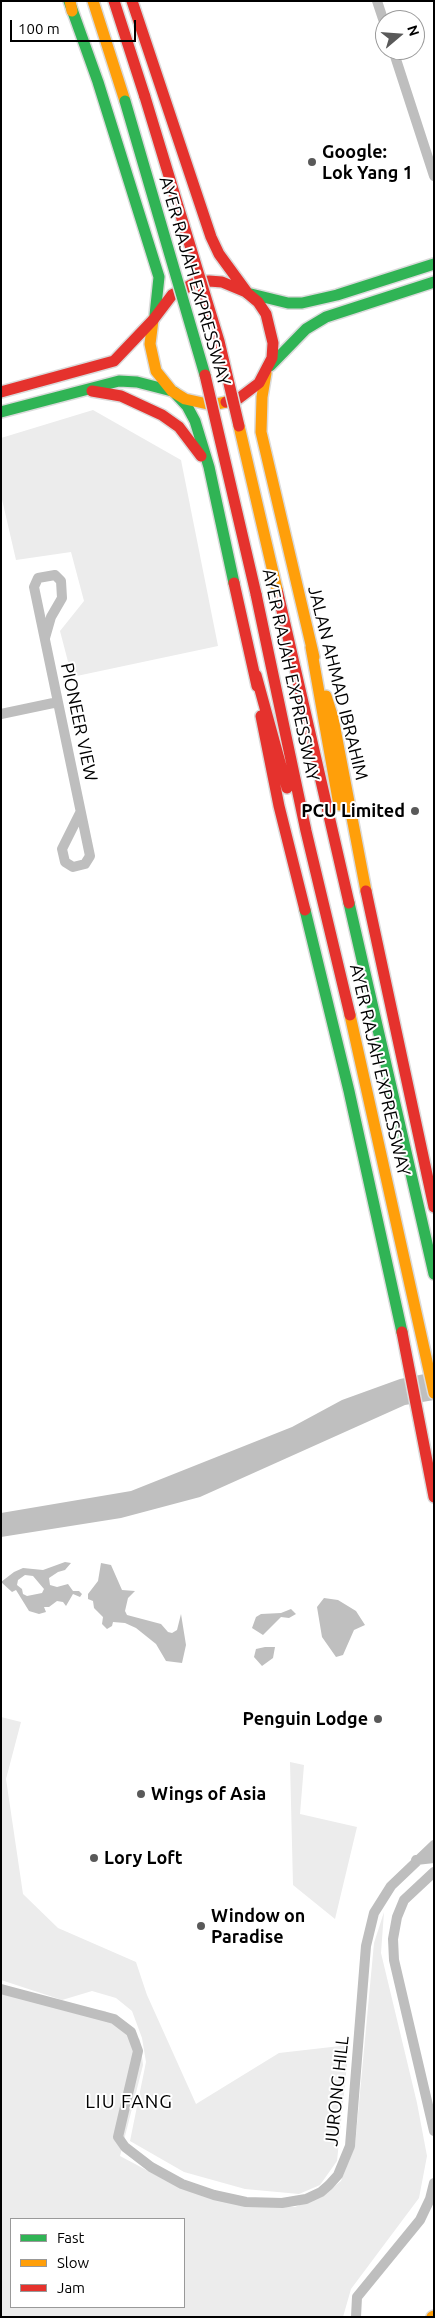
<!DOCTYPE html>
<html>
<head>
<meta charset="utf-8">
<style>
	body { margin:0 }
	#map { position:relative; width:435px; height:2318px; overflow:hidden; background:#fff; font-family:Ubuntu,sans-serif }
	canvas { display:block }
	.frame { position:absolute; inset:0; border:2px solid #000; pointer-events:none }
	.legend { position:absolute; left:10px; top:2218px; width:175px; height:90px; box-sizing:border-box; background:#fff; border:1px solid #999; margin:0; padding:6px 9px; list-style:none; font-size:15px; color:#000 }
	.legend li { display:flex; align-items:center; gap:10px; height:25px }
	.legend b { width:25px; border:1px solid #999 }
	.north { position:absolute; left:375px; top:10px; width:50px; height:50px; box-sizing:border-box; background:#fff; border:1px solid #999; border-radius:50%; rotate:72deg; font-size:14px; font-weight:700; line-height:20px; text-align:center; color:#000 }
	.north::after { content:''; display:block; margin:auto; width:18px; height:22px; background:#595959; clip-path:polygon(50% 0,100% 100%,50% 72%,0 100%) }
	.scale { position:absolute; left:10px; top:20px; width:126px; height:22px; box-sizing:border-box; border:2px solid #000; border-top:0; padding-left:6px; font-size:15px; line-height:18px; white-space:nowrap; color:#000; -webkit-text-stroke:4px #fff; paint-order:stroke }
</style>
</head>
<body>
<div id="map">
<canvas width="435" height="2318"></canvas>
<div class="frame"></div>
<ul class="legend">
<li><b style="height:6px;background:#30b455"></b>Fast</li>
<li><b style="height:6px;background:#ff9f0a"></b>Slow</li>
<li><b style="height:6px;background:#e5322d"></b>Jam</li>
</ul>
<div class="north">N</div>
<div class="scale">100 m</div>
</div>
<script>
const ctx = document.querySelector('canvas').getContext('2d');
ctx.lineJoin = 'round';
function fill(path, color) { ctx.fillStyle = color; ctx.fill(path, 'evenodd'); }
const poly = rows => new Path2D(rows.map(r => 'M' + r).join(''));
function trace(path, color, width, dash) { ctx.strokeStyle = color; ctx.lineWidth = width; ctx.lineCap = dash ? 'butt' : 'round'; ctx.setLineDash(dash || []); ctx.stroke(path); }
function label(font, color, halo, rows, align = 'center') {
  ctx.font = font + ' Ubuntu,sans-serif'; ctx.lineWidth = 4; ctx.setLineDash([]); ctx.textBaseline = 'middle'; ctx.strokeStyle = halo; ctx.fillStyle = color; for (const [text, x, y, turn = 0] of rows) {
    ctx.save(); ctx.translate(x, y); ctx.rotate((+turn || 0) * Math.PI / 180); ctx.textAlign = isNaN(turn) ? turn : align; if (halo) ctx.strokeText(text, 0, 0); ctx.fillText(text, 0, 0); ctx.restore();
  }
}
const green = poly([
	[93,410,181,460,218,646,72,677,60,631,84,601,71,552,16,560,1,495,1,438],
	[1,1717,21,1722,6,1779,23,1894,58,1928,136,1962,147,1995,196,2104,279,2053,349,2045,337,2161,320,2185,299,2194,245,2189,184,2172,130,2141,146,2062,142,2038,132,2011,116,1998,92,1991,62,2000,1,1980],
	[290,1762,304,1765,300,1814,357,1827,335,1919,293,1885],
	[384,1912,381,1953,417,2103,427,2156,419,2198,351,2289,343,2317,1,2317,1,1984,63,2005,105,2011,125,2022,140,2040,143,2065,120,2156,167,2181,249,2206,295,2207,323,2195,341,2181,355,2146,374,1943],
	[11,2219,184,2219,184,2307,11,2307]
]);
const water = poly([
	[434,1372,434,1400,405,1405,200,1497,121,1518,1,1537,1,1513,131,1491,292,1427,342,1400,400,1379],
	[65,1562,71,1563,65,1570,58,1572,49,1578,50,1585,57,1587,68,1584,73,1591,79,1591,82,1594,80,1597,73,1594,66,1606,63,1602,57,1601,49,1607,44,1607,46,1612,39,1614,29,1611,16,1590,12,1592,1,1582,14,1572,23,1568,43,1570],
	[25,1575,33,1576,44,1589,42,1593,27,1596,23,1594,22,1589,17,1585,18,1580],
	[101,1563,111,1565,122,1590,135,1591,128,1598,125,1611,127,1615,161,1624,168,1632,172,1633,177,1630,181,1614,186,1645,182,1663,166,1661,156,1644,136,1628,125,1623,113,1622,112,1626,107,1629,102,1624,103,1617,94,1608,93,1601,88,1599,88,1594,98,1581],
	[324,1598,338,1600,356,1611,365,1625,354,1630,343,1655,336,1657,322,1637,317,1607],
	[291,1609,296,1614,289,1618,281,1617,263,1635,252,1628,256,1617,261,1614,281,1613],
	[265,1647,275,1647,273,1658,262,1666,254,1657,256,1649]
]);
const street = poly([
	[377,1,385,25],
	[393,50,434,176],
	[45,638,51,617,62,598,61,581,55,575,38,578,34,587,90,856,85,864,73,867,65,862,62,849,80,813],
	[1,714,58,702],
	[416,1860,434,1858],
	[434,1872,404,1900,397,1917,393,1939,394,1960,434,2131],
	[1,1989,114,2019,131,2032,138,2051,118,2137,125,2147,151,2167,182,2184,214,2195,246,2202,282,2203,306,2199,321,2192,329,2185,338,2175,350,2146,366,1946,374,1913,391,1886,434,1845],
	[356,2317,357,2297,420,2220,430,2199,434,2183]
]);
const fast = poly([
	[69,1,98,82,159,277,155,315],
	[247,293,288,303,302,303,337,295,434,264],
	[270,366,306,329,326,317,434,282],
	[174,392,187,406,195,421,209,467,234,583],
	[1,412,119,381,137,382,172,391],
	[349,903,434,1274],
	[305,910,349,1091,402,1332]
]);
const slow = poly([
	[70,1,72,11],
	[93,1,125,101],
	[153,320,150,344,156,371,172,391,185,399,212,405,226,402],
	[266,373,262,397,261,432,314,657],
	[311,647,339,805],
	[326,696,333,718,366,891],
	[350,1015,434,1393],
	[432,2317,434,2316]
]);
const jam = poly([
	[114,1,145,97],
	[132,1,211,237,219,254,246,291],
	[92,391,121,396,162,415,179,427,201,456],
	[1,392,114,361,153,320,172,295,195,283,209,281,222,282,246,292,258,302,266,314,273,343,272,358,259,383,238,399,226,402],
	[234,583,257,686],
	[277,589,349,903],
	[256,594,306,831,350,1015],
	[256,675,287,788],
	[261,716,279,806,305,910],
	[366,891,434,1207],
	[402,1332,434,1497]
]);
const fastBridge = poly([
	[125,101,205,375]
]);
const slowBridge = poly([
	[239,426,277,589]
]);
const jamBridge = poly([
	[145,97,219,341,239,426],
	[205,375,256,594]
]);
const markers = [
	[312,162,5,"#595959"],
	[415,811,5,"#595959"],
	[378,1719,5,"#595959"],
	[141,1794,5,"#595959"],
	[94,1858,5,"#595959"],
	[201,1926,5,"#595959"]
];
const poiNames = [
	["Google:",322,152],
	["Lok Yang 1",322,173],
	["PCU Limited",405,811,"right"],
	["Penguin Lodge",368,1719,"right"],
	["Wings of Asia",151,1794],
	["Lory Loft",104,1858],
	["Window on",211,1916],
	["Paradise",211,1937]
];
const streetNames = [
	["AYER RAJAH EXPRESSWAY",195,281,74],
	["AYER RAJAH EXPRESSWAY",291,675,78],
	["JALAN AHMAD IBRAHIM",338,683,76],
	["PIONEER VIEW",79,722,78],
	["AYER RAJAH EXPRESSWAY",380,1070,77],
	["JURONG HILL",337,2091,-84]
];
const neighbourhoodNames = [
	["LIU FANG",129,2102]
];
fill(green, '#ececec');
fill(water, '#bfbfbf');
trace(fast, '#dbdbdb', 14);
trace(slow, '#dbdbdb', 14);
trace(jam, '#dbdbdb', 14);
trace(street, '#bebebe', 10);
trace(fast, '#30b455', 11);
trace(slow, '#ff9f0a', 11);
trace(jam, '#e5322d', 11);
trace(fastBridge, '#dbdbdb', 14, []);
trace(slowBridge, '#dbdbdb', 14, []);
trace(jamBridge, '#dbdbdb', 14, []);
trace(fastBridge, '#30b455', 11);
trace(slowBridge, '#ff9f0a', 11);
trace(jamBridge, '#e5322d', 11);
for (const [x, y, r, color] of markers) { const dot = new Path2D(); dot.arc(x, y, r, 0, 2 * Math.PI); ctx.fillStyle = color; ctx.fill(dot); trace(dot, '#fff', 2); }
label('bold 18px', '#000', '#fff', poiNames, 'left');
label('18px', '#000', '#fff', streetNames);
ctx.letterSpacing = '1px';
label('19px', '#000', '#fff', neighbourhoodNames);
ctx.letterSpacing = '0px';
</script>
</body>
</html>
